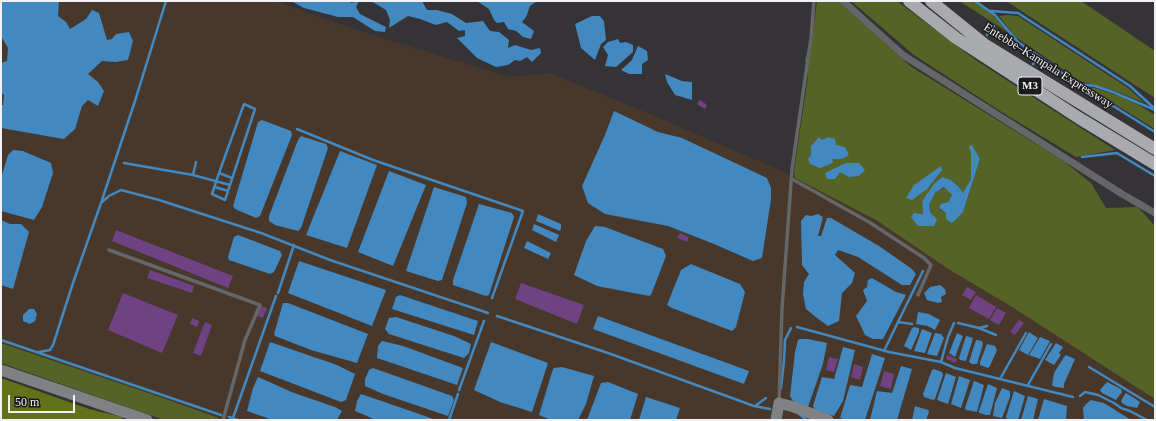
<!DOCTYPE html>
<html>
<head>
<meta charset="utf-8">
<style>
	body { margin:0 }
	#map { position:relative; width:1156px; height:421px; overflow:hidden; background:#353336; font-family:"Times New Roman",serif }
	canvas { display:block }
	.frame { position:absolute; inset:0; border:2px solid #f2f1f3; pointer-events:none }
	.scale { position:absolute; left:8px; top:395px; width:67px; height:18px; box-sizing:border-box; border:2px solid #f2f1f3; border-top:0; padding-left:5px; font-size:12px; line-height:14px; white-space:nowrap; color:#f2f1f3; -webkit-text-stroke:3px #1c1b1c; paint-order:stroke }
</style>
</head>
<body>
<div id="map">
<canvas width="1156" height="421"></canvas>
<div class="frame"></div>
<div class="scale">50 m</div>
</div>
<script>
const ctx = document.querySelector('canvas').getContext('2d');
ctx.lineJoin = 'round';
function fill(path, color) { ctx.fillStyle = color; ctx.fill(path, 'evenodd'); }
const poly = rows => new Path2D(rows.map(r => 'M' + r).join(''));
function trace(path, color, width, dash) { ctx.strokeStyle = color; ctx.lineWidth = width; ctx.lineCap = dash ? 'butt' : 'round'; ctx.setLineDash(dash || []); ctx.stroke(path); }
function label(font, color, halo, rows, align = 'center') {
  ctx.font = font + ' "Times New Roman",serif'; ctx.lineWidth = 3; ctx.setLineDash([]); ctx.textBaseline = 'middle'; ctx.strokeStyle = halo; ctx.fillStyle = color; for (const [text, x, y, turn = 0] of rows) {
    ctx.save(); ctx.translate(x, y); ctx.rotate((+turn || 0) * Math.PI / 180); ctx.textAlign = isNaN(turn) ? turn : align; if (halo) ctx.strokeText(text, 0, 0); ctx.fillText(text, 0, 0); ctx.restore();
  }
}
const commercial = poly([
	[1,1,275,1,360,31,509,77,550,73,643,111,789,174,876,220,950,270,1012,307,1147,393,1155,399,1155,420,231,420,219,418,1,343]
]);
const green = poly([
	[817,1,838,1,910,66,1065,162,1091,183,1106,208,1138,207,1155,226,1155,399,1012,307,950,270,876,220,795,178,794,171,808,77,805,59,812,40],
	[822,140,836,145,831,158,811,155,811,146],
	[970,146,980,159,963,212,946,213,939,209,948,202,952,195,945,187,935,193,929,205,930,212,937,219,914,213,923,214,922,201,941,177,951,180,959,187,963,194,971,179,971,153],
	[851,1,897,1,977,61,1115,150,1076,157,1000,111,914,55],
	[959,1,978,1,1014,35,999,16,1008,15,1018,16,1128,88,1145,103,1113,90,1080,81,1017,38],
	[1006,1,1081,1,1155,51,1155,98],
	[1087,87,1095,88,1119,96,1139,105,1155,115,1155,129],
	[1,343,160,397,219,418,218,420,164,420,1,363]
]);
const forest = poly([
	[1,378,89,409,122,417,122,420,1,420]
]);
const water = poly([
	[1,1,59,1,58,16,66,22,70,29,86,19,92,10,99,13,107,40,112,39,116,34,129,32,133,41,128,60,116,62,102,61,88,74,98,82,104,91,98,106,88,100,82,106,75,129,64,139,1,128,1,105,3,105,4,95,1,92,1,63,7,61,8,48,1,36],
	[291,1,350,1,351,3,359,1,356,7,360,14,386,27,385,32,375,31,353,17,338,17,304,8],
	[371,1,422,1,427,10,437,10,452,14,466,23,483,21,490,31,499,32,509,40,508,48,515,45,531,50,540,48,541,53,532,62,527,57,520,61,515,60,508,65,496,67,477,58,457,38,465,36,465,30,459,31,447,22,436,25,420,19,408,16,389,28,390,20,386,10],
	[477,1,537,1,530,6,526,17,522,22,534,31,531,39,523,37,516,31,508,29,504,22,497,23,494,20,489,9],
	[592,16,600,16,604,21,606,40,601,44,595,60,581,48,575,24],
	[618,39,620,43,626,42,633,45,633,52,616,67,605,66,608,55,603,47,608,42],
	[638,46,647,51,648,60,642,64,642,74,629,74,621,70,632,60],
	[665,74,682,81,692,82,692,100,675,95,667,82],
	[614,111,658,132,682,138,767,178,771,188,771,199,762,258,753,261,714,244,668,226,605,214,588,203,582,186,605,135],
	[262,120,291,131,292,135,260,216,256,218,235,209,233,206,258,122],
	[301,136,326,144,328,148,301,228,298,231,275,225,269,221,269,216,298,140],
	[819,137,822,140,828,137,835,139,836,145,845,147,849,155,842,159,832,159,833,163,820,168,810,164,808,159,811,155,811,146],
	[972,145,980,159,963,212,952,223,946,219,946,213,939,208,941,204,948,202,952,195,944,187,935,193,929,205,930,212,937,219,934,226,918,226,911,217,914,213,923,214,922,201,934,184,942,177,951,180,959,187,963,193,971,179,971,153,969,146],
	[13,150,23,151,51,163,53,173,42,207,34,220,1,211,1,178,8,155],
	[340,151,377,165,347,248,306,235],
	[846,163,859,163,865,170,859,176,849,177,840,172,835,179,827,179,825,173],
	[941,166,942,170,927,189,912,200,906,198,914,185],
	[389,171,426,185,393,266,358,252],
	[434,187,466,197,467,203,442,280,438,281,406,271],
	[479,204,512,213,514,217,489,295,486,296,453,285,453,280],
	[538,214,561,224,561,228,560,231,536,221],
	[818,214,823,217,818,236,821,236,827,218,831,218,879,246,912,269,916,274,910,285,902,285,858,257,838,250,835,255,855,273,852,283,842,293,839,321,828,326,817,318,806,309,803,294,804,282,809,274,802,265,801,221,806,215,811,216],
	[1,220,10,224,21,224,29,232,13,289,1,285],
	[534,224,559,235,556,242,532,230],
	[595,226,605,227,663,249,666,256,651,295,649,296,597,286,574,275,586,241],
	[238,235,280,251,282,255,274,272,270,274,229,260,228,257,234,237],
	[527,241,551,253,548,259,524,248],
	[299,261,386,290,372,326,288,293],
	[691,264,740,284,745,292,736,327,732,331,672,308,667,305,681,270],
	[872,278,896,292,906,295,883,339,873,339,865,335,856,316,867,301,863,290,867,287,868,280],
	[940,285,945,289,946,294,941,297,942,302,938,303,927,300,924,293,930,287],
	[400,295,478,321,474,335,392,309,396,297],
	[283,303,288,303,368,334,357,363,311,350,275,336,274,334],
	[29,309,34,309,37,314,35,321,30,324,23,321,23,315],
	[918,312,929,314,940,320,935,330,928,326,916,324],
	[598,316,749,371,744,384,593,329],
	[396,317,454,336,471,344,469,353,464,358,389,334,385,329,389,318],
	[914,327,919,328,919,332,911,350,904,346,912,328],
	[922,329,932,333,925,353,914,351],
	[1029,332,1038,338,1028,355,1019,350],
	[935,333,941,334,944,338,937,356,927,354],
	[957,333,963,336,955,357,949,353],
	[966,336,973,338,966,361,960,360,959,358],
	[1040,337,1050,341,1040,359,1029,355],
	[800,339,808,339,827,343,823,364,808,407,793,401,790,396,795,352,798,340],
	[976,340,982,341,983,344,977,364,972,364,969,362],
	[382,341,403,346,463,368,457,385,377,358,378,346],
	[270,342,337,365,355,374,346,400,341,402,260,371],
	[491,342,548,363,532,412,500,402,474,390],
	[1056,343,1063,347,1059,353,1061,355,1054,365,1045,360],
	[987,344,995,346,997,350,990,366,988,368,980,365,980,362],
	[843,347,855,350,843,401,834,416,815,410,813,406,822,377,834,379],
	[872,354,885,358,865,420,848,420,840,418,850,385,862,387],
	[1066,355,1075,359,1064,384,1064,388,1055,387,1052,385,1054,373,1064,357],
	[901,366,912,369,897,420,870,420,877,391,892,393],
	[562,367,594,376,586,404,578,420,551,420,539,415,552,372,554,368],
	[373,368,452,396,454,400,448,416,383,394,365,386,365,379,369,370],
	[934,369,942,372,943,375,935,399,933,400,924,397,923,394,932,370],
	[946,373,956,377,948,404,937,400],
	[959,376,970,380,961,408,951,404],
	[258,377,294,393,335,407,342,411,337,420,273,420,247,411,253,388],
	[974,381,984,385,977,412,966,410,965,408],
	[608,382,638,394,630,420,587,420,601,383],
	[1107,382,1121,389,1122,392,1116,400,1102,393,1100,390],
	[988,384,997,388,990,415,986,415,979,413,979,411],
	[1002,388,1010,391,1010,397,1002,418,993,416,995,403],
	[1014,391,1025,396,1018,420,1008,420,1006,417],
	[1126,393,1140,402,1137,408,1127,406,1122,403,1121,401,1125,394],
	[361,394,425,416,436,420,376,420,355,411,357,401],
	[1028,396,1038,399,1033,420,1021,420],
	[646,397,680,408,676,420,639,420],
	[1044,399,1067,406,1066,420,1038,420],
	[1091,400,1104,403,1131,420,1084,420,1083,408,1086,404],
	[915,406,928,410,929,412,926,420,912,420]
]);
const stream = poly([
	[975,1,995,15,1018,42,1081,86,1155,132],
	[991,11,1018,13,1130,86,1155,109],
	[987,35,994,26],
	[1033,64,1038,59],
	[1079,84,1095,86,1113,92,1155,110],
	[297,129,373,160,523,211,492,298],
	[1082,157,1117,153,1155,176],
	[124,163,193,175,230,185],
	[219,173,212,194,225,200,230,185,255,109,244,104,219,173,232,178],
	[193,175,196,162],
	[215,187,228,191],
	[101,203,135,101,166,1],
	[278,293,294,245],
	[497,316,608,353,754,406,770,409],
	[898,322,923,271],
	[958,323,979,328,996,335],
	[797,327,889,352,941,362,955,368,1073,397],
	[979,328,987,326],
	[1,340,221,415],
	[884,351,898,322,912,324],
	[39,352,50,350,53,345,73,283,101,203,109,196,121,190,159,200,261,233,330,260,488,313],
	[941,362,948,337,954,323],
	[1089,367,1155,407],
	[1000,379,1026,333],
	[1028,385,1051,344],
	[781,388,784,361,785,340,791,328],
	[459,390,484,321],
	[1080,396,1085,392,1098,395,1114,403,1121,408,1130,411,1147,420],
	[755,406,766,398],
	[799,414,807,420],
	[229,417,238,420],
	[233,418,276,296],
	[449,420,458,394]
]);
const building = poly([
	[700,100,707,105,705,109,697,104],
	[116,230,233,276,228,288,112,241],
	[680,233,689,237,687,242,677,238],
	[150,270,194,286,192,293,147,278],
	[521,283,584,305,577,324,515,299],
	[967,287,976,292,971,300,962,295],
	[123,293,178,315,162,353,108,330],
	[976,295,996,307,989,319,969,308],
	[261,306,267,308,263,318,257,316],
	[997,308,1006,313,999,325,990,320],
	[192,318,199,321,197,327,190,324],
	[1019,320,1024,323,1015,335,1010,332],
	[205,322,212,325,201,356,193,353],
	[947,355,957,359,956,363,946,359],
	[829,357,838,359,834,372,826,370],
	[854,364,863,367,860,380,851,377],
	[884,371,894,374,891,389,880,386]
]);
const lane = poly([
	[792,179,869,222,924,258,931,265,918,295],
	[109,250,260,305,245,340,223,420],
	[779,402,782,309,792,169,811,38,814,1]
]);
const street = poly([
	[843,1,903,55,1122,194,1155,213]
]);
const secondary = poly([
	[1,370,147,420],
	[776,420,779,403,794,407,828,420]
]);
const highway = poly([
	[909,1,956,38,1079,118,1155,164],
	[931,1,984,44,1155,149]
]);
const shields = [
	[1030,86,24]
];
const shieldNames = [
	["M3",1030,86]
];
const streetNames = [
	["Entebbe–Kampala Expressway",1048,66,32]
];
fill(commercial, '#47382b');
fill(green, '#566326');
fill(forest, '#627219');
fill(water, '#4288c1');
trace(stream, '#4288c1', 2.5);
fill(building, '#6e4283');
trace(lane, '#656667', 3.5);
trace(street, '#656667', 7);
trace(secondary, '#808184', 11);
trace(highway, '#a8aaad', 12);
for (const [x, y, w] of shields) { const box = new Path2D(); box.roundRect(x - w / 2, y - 9, w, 18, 3); ctx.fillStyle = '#1c1b1c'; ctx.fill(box); trace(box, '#f2f1f3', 1); }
label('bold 11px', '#f2f1f3', null, shieldNames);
label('12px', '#f2f1f3', '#1c1b1c', streetNames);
</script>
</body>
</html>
